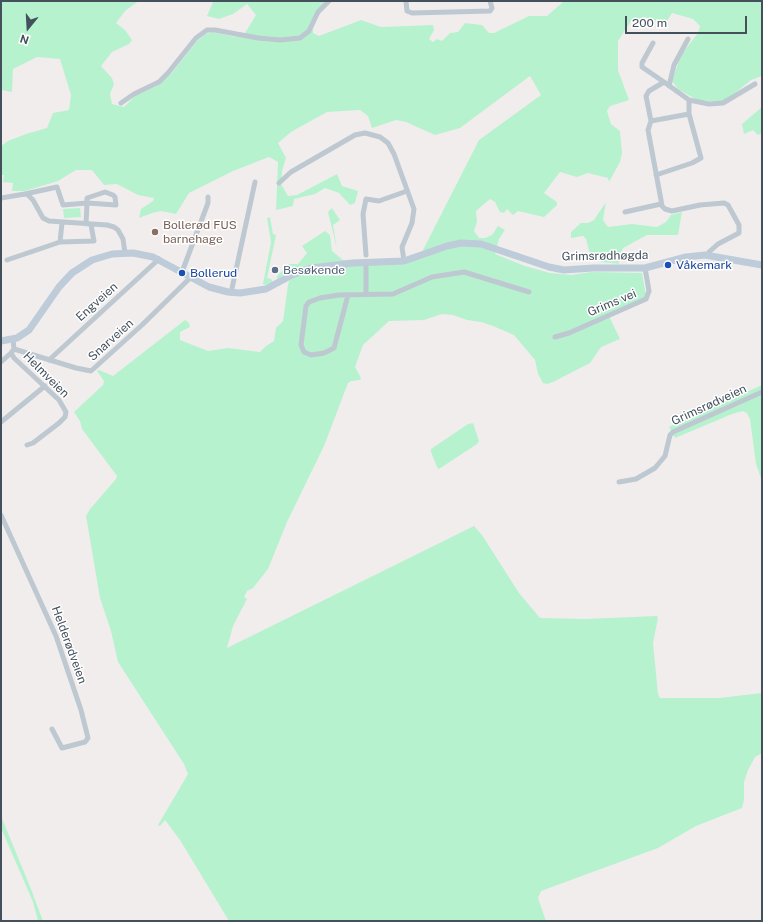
<!DOCTYPE html>
<html>
<head>
<meta charset="utf-8">
<style>
	body { margin:0 }
	#map { position:relative; width:763px; height:922px; overflow:hidden; background:#f1eded; font-family:"Public Sans",sans-serif }
	canvas { display:block }
	.frame { position:absolute; inset:0; border:2px solid #44515d; pointer-events:none }
	.north { position:absolute; left:8px; top:8px; width:40px; height:40px; -webkit-text-stroke:3px #fff; paint-order:stroke; rotate:198deg; font-size:11px; font-weight:700; line-height:16px; text-align:center; color:#44515d }
	.north::after { content:''; display:block; margin:auto; width:14px; height:18px; background:#44515d; clip-path:polygon(50% 0,100% 100%,50% 72%,0 100%) }
	.scale { position:absolute; left:625px; top:16px; width:122px; height:18px; box-sizing:border-box; border:2px solid #44515d; border-top:0; padding-left:5px; font-size:12px; line-height:14px; white-space:nowrap; color:#44515d; -webkit-text-stroke:3px #fff; paint-order:stroke }
</style>
</head>
<body>
<div id="map">
<canvas width="763" height="922"></canvas>
<div class="frame"></div>
<div class="north">N</div>
<div class="scale">200 m</div>
</div>
<script>
const ctx = document.querySelector('canvas').getContext('2d');
ctx.lineJoin = 'round';
function fill(path, color) { ctx.fillStyle = color; ctx.fill(path, 'evenodd'); }
const poly = rows => new Path2D(rows.map(r => 'M' + r).join(''));
function trace(path, color, width, dash) { ctx.strokeStyle = color; ctx.lineWidth = width; ctx.lineCap = dash ? 'butt' : 'round'; ctx.setLineDash(dash || []); ctx.stroke(path); }
function label(font, color, halo, rows, align = 'center') {
  ctx.font = font + ' "Public Sans",sans-serif'; ctx.lineWidth = 3; ctx.setLineDash([]); ctx.textBaseline = 'middle'; ctx.strokeStyle = halo; ctx.fillStyle = color; for (const [text, x, y, turn = 0] of rows) {
    ctx.save(); ctx.translate(x, y); ctx.rotate((+turn || 0) * Math.PI / 180); ctx.textAlign = isNaN(turn) ? turn : align; if (halo) ctx.strokeText(text, 0, 0); ctx.fillText(text, 0, 0); ctx.restore();
  }
}
const green = poly([
	[1,1,139,1,126,10,116,23,125,30,132,40,129,44,112,52,101,66,112,78,114,84,110,94,112,104,124,107,135,96,157,86,171,74,197,41,206,34,212,32,236,37,245,33,256,15,247,4,233,14,219,19,207,16,213,2,210,1,325,1,313,19,313,33,319,36,361,20,381,27,433,25,434,30,429,39,433,42,437,39,442,41,450,33,458,32,465,23,482,25,489,33,494,33,529,16,547,16,564,1,762,1,762,76,751,80,724,102,697,100,678,89,672,81,681,55,698,33,700,26,693,19,672,13,665,24,645,17,631,21,618,41,618,70,629,100,610,106,607,111,611,124,620,131,622,153,620,162,609,182,608,178,588,173,577,177,560,172,544,193,557,202,557,205,544,217,518,211,513,215,507,209,504,213,500,212,495,202,490,199,476,211,477,222,474,231,479,238,485,238,492,235,498,226,505,230,499,239,495,254,525,266,550,273,571,275,592,272,642,273,647,301,609,316,620,339,601,347,590,363,553,382,547,384,543,383,538,374,535,360,514,335,493,326,481,322,467,320,453,315,442,314,424,320,389,321,363,345,355,367,361,378,360,380,351,381,348,383,324,446,287,522,268,569,253,588,247,591,244,597,247,599,233,626,227,648,474,526,482,535,519,593,540,618,585,619,657,616,658,618,653,643,658,694,660,698,719,698,762,693,762,753,755,757,748,770,744,782,744,800,742,808,696,826,658,848,541,891,538,898,546,921,229,921,180,840,165,820,160,826,158,825,188,774,184,764,118,662,111,631,100,598,86,516,90,509,116,479,117,476,82,429,80,421,74,412,103,385,104,381,97,371,99,370,113,376,185,320,189,323,190,327,180,332,180,340,208,351,228,348,260,352,266,346,274,341,276,328,283,321,288,285,291,273,277,279,277,276,289,264,298,264,307,253,302,246,325,231,330,235,332,251,343,260,400,259,422,252,479,140,541,95,530,76,460,128,435,135,406,122,396,120,372,128,368,116,360,110,327,112,291,132,278,143,286,158,282,171,281,184,288,196,297,195,337,174,342,186,358,191,355,203,350,205,339,193,325,188,315,194,294,199,293,206,276,210,278,162,269,157,233,171,189,193,176,214,161,211,152,213,139,218,141,209,153,201,154,198,138,195,117,184,104,185,92,170,76,170,58,181,25,191,12,191,13,183,3,182,4,175,1,175,1,146,8,141,26,134,47,128,53,113,69,110,71,95,60,59,37,57,13,69,12,92,1,90],
	[762,107,762,133,758,135,753,130,744,134,742,124],
	[606,202,603,220,608,227,632,224,657,227,666,222,671,215,682,212,678,235,647,235,623,248,618,259,619,264,602,262,591,258,586,239,583,236,571,238,571,232,581,223,588,223,594,220],
	[80,208,81,217,64,218,63,209],
	[332,208,340,220,333,225,337,249,328,212],
	[270,217,273,234,276,235,267,278,271,279,273,282,265,285,263,284,271,242,267,218],
	[762,385,762,481,756,464,750,419,747,413,743,411,732,414,675,438,669,427],
	[473,423,479,441,477,444,439,469,437,467,431,452,431,449,468,424],
	[1,816,31,889,43,921,38,921,33,902,1,828]
]);
const minor = poly([
	[406,1,407,11,412,13,490,11,492,8,490,1],
	[653,43,642,63,642,67,664,82],
	[669,86,674,65,688,39],
	[689,100,709,104,723,103,755,84],
	[121,103,134,94,159,82,168,73,196,38,207,30,215,30,258,38,280,40,300,38,309,31,318,12,329,1],
	[651,121,689,114],
	[656,175,692,163,701,158,689,114,689,100,664,82,649,91,646,96,651,121,648,130,661,200,662,206,665,209,672,211,700,205,724,203,728,205,739,225,739,233,718,244,709,252,709,255],
	[279,183,291,172,355,135,365,133,380,137,388,143,394,154,414,209,412,223,402,247,404,261],
	[25,194,57,187,63,205,87,203,116,205,115,197,113,195,105,192,87,198,87,203,86,224],
	[1,198,25,194,28,195,33,200,43,218,49,221,107,225,114,227,118,230,123,239,125,253],
	[625,212,661,204],
	[60,242,62,223],
	[366,255,363,214,366,199,379,201,407,191],
	[7,260,60,242,94,241,91,225],
	[182,272,208,203,208,197],
	[231,293,255,182],
	[366,294,366,263],
	[348,295,334,348,324,353,311,355,304,352,301,345,306,306,309,302,320,298,339,295,393,294,432,277,464,272,529,292],
	[555,337,569,333,646,299,649,291,645,268],
	[13,339,14,349,76,368,91,371,142,325,191,277],
	[14,349,11,353,14,358,59,400,66,412,65,417,59,423,33,443,27,445],
	[49,360,159,259],
	[1,362,11,353],
	[1,422,45,386],
	[619,482,636,479,655,468,665,456,670,435,673,432,762,392],
	[1,515,56,636,81,710,88,738,85,742,62,748,52,729]
]);
const secondary = poly([
	[1,341,17,338,29,330,59,287,72,273,92,260,112,254,133,253,153,257,209,287,228,292,240,293,266,289,292,275,311,268,353,263,404,261,447,246,461,243,481,244,549,267,564,270,593,268,645,268,686,257,705,255,762,265]
]);
const markers = [
	[155,232,4,"#8d6e63"],
	[668,265,4,"#1a4fb4"],
	[275,270,4,"#5c6f8a"],
	[182,273,4,"#1a4fb4"]
];
const educationNames = [
	["Bollerød FUS",163,225],
	["barnehage",163,239]
];
const streetNames = [
	["Grimsrødhøgda",605,256,-1],
	["Engveien",97,302,-42],
	["Grims vei",612,303,-23],
	["Snarveien",111,340,-42],
	["Helmveien",46,375,45],
	["Grimsrødveien",709,405,-25],
	["Helderødveien",69,645,70]
];
const transitNames = [
	["Våkemark",676,265],
	["Bollerud",190,273]
];
const serviceNames = [
	["Besøkende",283,270]
];
fill(green, '#b7f2cf');
trace(minor, '#bdc8d1', 5);
trace(secondary, '#becbd9', 7);
for (const [x, y, r, color] of markers) { const dot = new Path2D(); dot.arc(x, y, r, 0, 2 * Math.PI); ctx.fillStyle = color; ctx.fill(dot); trace(dot, '#fff', 1.5); }
label('12px', '#785e54', '#fff', educationNames, 'left');
label('12px', '#44515d', '#fff', streetNames);
label('12px', '#164399', '#fff', transitNames, 'left');
label('12px', '#4e5e75', '#fff', serviceNames, 'left');
</script>
</body>
</html>
